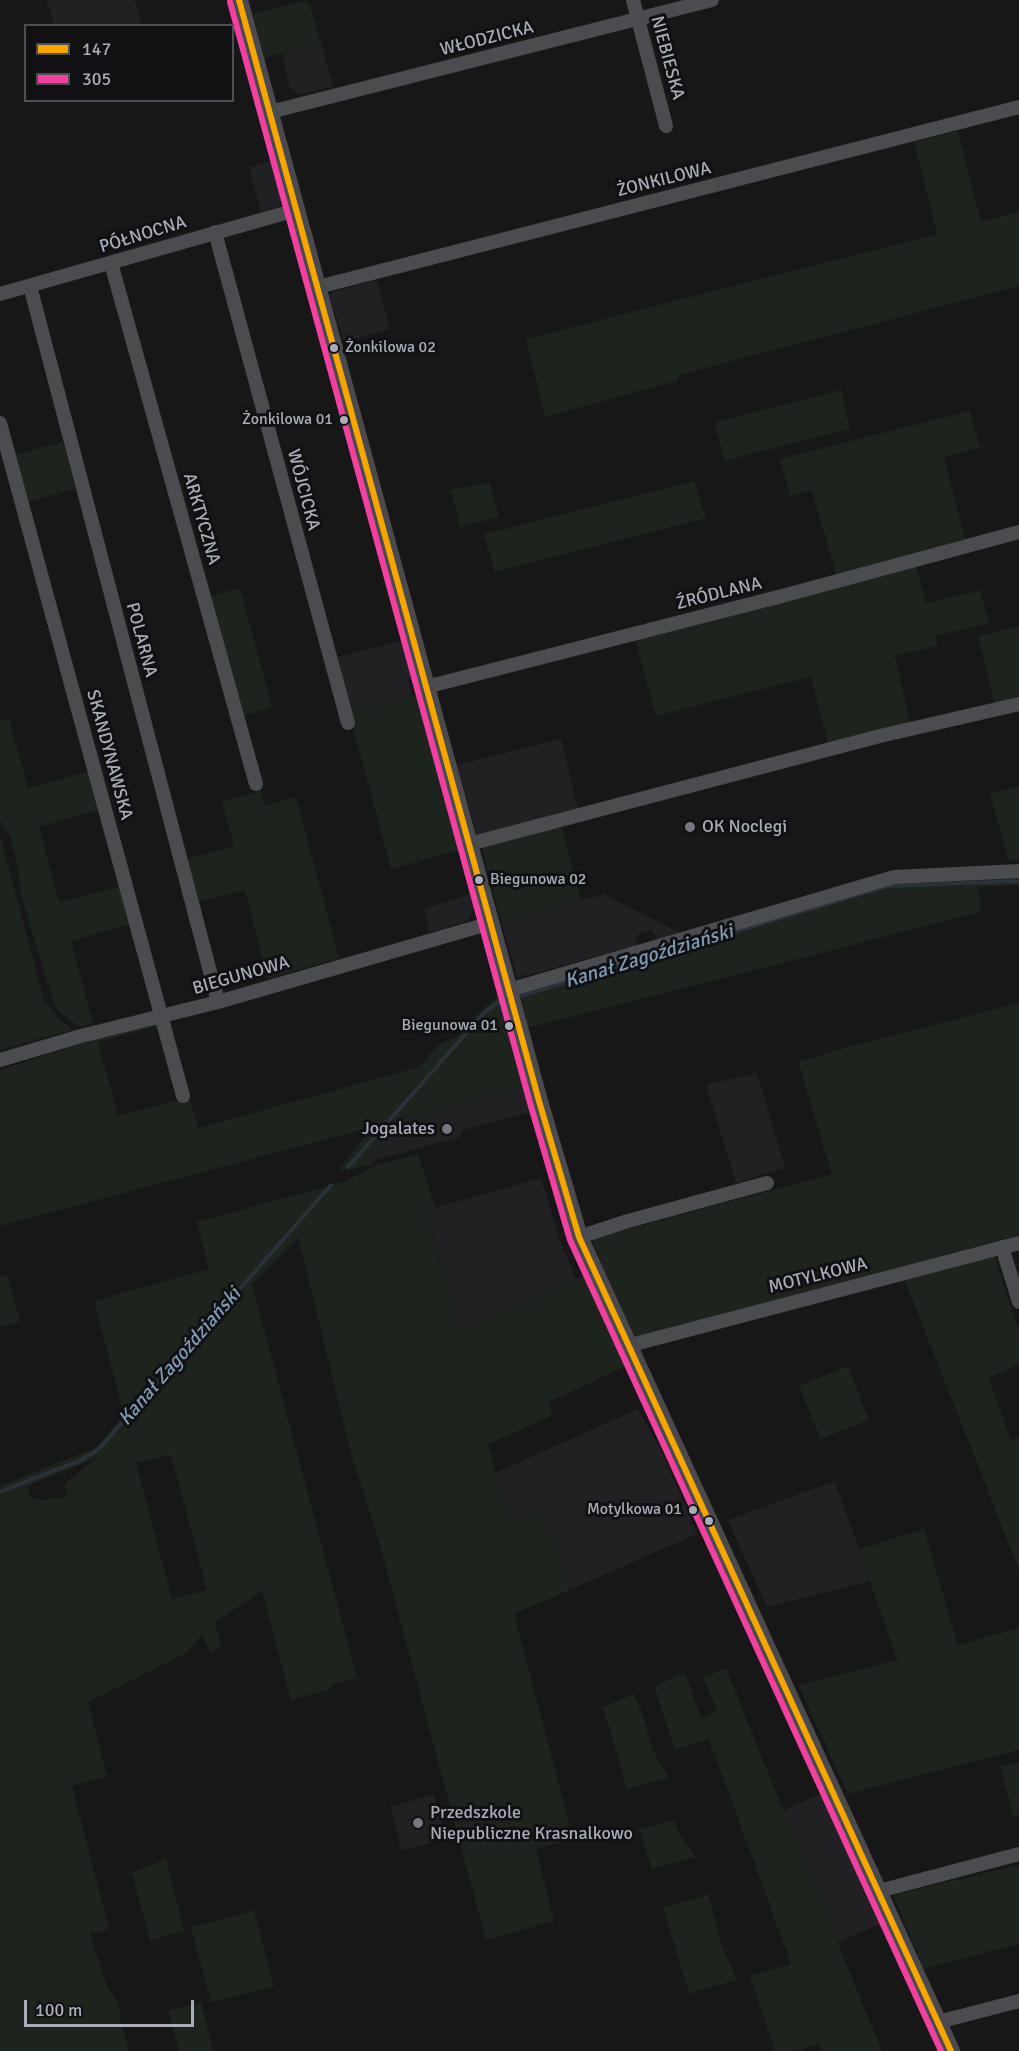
<!DOCTYPE html>
<html>
<head>
<meta charset="utf-8">
<style>
	body { margin:0 }
	#map { position:relative; width:1019px; height:2051px; overflow:hidden; background:#171717; font-family:Signika,sans-serif }
	canvas { display:block }
	.legend { position:absolute; left:24px; top:24px; width:210px; height:78px; box-sizing:border-box; background:#111113; border:2px solid #4d4f55; margin:0; padding:8px 10px; list-style:none; font-size:18px; color:#a8adb8 }
	.legend li { display:flex; align-items:center; gap:12px; height:30px }
	.legend b { width:30px; border:2px solid #4d4f55 }
	.scale { position:absolute; left:24px; top:2000px; width:170px; height:27px; box-sizing:border-box; border:3px solid #a8adb8; border-top:0; padding-left:8px; font-size:18px; line-height:21px; white-space:nowrap; color:#a8adb8; -webkit-text-stroke:4px #111113; paint-order:stroke }
</style>
</head>
<body>
<div id="map">
<canvas width="1019" height="2051"></canvas>
<ul class="legend">
<li><b style="height:8px;background:#f7a600"></b>147</li>
<li><b style="height:8px;background:#f240a1"></b>305</li>
</ul>
<div class="scale">100 m</div>
</div>
<script>
const ctx = document.querySelector('canvas').getContext('2d');
ctx.lineJoin = 'round';
function fill(path, color) { ctx.fillStyle = color; ctx.fill(path, 'evenodd'); }
const poly = rows => new Path2D(rows.map(r => 'M' + r).join(''));
function trace(path, color, width, dash) { ctx.strokeStyle = color; ctx.lineWidth = width; ctx.lineCap = dash ? 'butt' : 'round'; ctx.setLineDash(dash || []); ctx.stroke(path); }
function label(font, color, halo, rows, align = 'center') {
  ctx.font = font + ' Signika,sans-serif'; ctx.lineWidth = 6; ctx.setLineDash([]); ctx.textBaseline = 'middle'; ctx.strokeStyle = halo; ctx.fillStyle = color; for (const [text, x, y, turn = 0] of rows) {
    ctx.save(); ctx.translate(x, y); ctx.rotate((+turn || 0) * Math.PI / 180); ctx.textAlign = isNaN(turn) ? turn : align; if (halo) ctx.strokeText(text, 0, 0); ctx.fillText(text, 0, 0); ctx.restore();
  }
}
const built = poly([
	[47,0,135,0,142,25,54,25],
	[321,43,333,86,301,95,290,89,282,54],
	[273,161,285,205,261,212,249,167],
	[377,280,390,329,344,342,330,297,332,292],
	[402,641,412,678,408,679,412,696,349,712,333,658],
	[561,739,579,813,478,838,457,765],
	[473,893,476,904,468,921,430,932,424,909],
	[603,894,683,934,658,940,651,930,638,934,635,946,517,978,501,921],
	[757,1073,785,1168,736,1183,706,1085],
	[525,1085,532,1112,464,1130,460,1137,361,1164,392,1121],
	[541,1178,562,1246,576,1279,458,1332,426,1210],
	[638,1409,663,1454,697,1534,572,1589,539,1510,509,1523,495,1473],
	[835,1481,870,1581,767,1607,728,1520],
	[821,1793,881,1924,837,1942,783,1811],
	[434,1794,446,1839,402,1851,390,1807]
]);
const green = poly([
	[304,1,310,5,321,43,264,58,253,14],
	[958,131,981,222,1019,212,1019,286,697,370,679,375,677,381,545,417,526,339,937,234,914,142],
	[841,390,850,429,724,461,715,422],
	[970,411,980,447,944,457,965,539,836,574,812,491,790,496,780,459],
	[63,442,75,489,26,502,13,455],
	[694,481,706,518,495,572,484,534],
	[490,482,499,517,460,527,451,490],
	[915,563,926,603,980,590,989,623,935,636,937,646,895,656,910,723,828,743,811,677,656,716,635,639,715,621],
	[240,588,272,707,240,717,207,597],
	[1019,626,1019,699,995,705,978,636],
	[417,695,460,850,391,869,349,712],
	[9,719,28,788,90,771,101,809,39,827,59,902,121,886,133,923,71,941,93,1024,80,1027,59,1012,54,1004,21,895,16,858,9,835,0,820,0,721],
	[1019,786,1019,860,1009,861,990,794],
	[261,791,265,806,296,797,339,958,267,979,245,890,199,902,187,859,234,846,222,801],
	[561,825,581,900,501,921,481,846],
	[0,835,44,1000,60,1020,73,1030,0,1050],
	[1019,876,1019,885,978,887,981,912,528,1028,520,991,892,882],
	[500,994,525,1085,392,1121,362,1163,377,1160,369,1165,337,1172,372,1127,0,1226,0,1070,125,1029,158,1022,158,1029,154,1027,98,1042,118,1116,189,1097,199,1128,419,1067,439,1044,458,1036,475,1016],
	[1019,1003,1019,1235,635,1337,604,1270,593,1242,595,1238,832,1174,798,1062,851,1046],
	[418,1154,435,1207,426,1210,458,1332,584,1275,626,1366,549,1402,552,1416,488,1444,509,1523,539,1510,572,1589,514,1614,573,1838,536,1849,554,1921,486,1940,377,1534,353,1461,298,1237,252,1284,357,1678,330,1685,331,1689,291,1700,262,1591,215,1622,221,1646,210,1653,203,1635,186,1653,88,1702,107,1777,72,1786,109,1929,90,1934,107,1986,119,2003,120,2019,129,2051,0,2051,0,1486,97,1447,124,1414,94,1301,209,1269,197,1222,343,1182,378,1165],
	[171,1455,207,1590,172,1599,136,1463],
	[96,1458,65,1484,68,1497,42,1500,31,1498,27,1486],
	[994,1254,1019,1332,1019,1364,989,1378,1011,1441,1019,1437,1019,1570,904,1278],
	[7,1275,20,1321,0,1327,0,1277],
	[848,1366,869,1420,820,1439,799,1386],
	[924,1529,958,1645,1019,1628,1019,1750,848,1794,798,1685,897,1660,859,1549],
	[726,1668,762,1758,882,2051,822,2051,819,2043,795,2051,775,2051,750,1976,791,1964,709,1739,675,1750,654,1686,685,1673,701,1718,717,1711,703,1677],
	[634,1694,644,1719,652,1749,669,1778,627,1789,603,1707],
	[1019,1762,1019,1815,1013,1816,1000,1766],
	[674,1820,681,1837,696,1857,652,1869,639,1829],
	[166,1859,184,1930,150,1941,132,1873],
	[1019,1865,1019,1944,924,1969,893,1895],
	[708,1895,722,1945,737,1980,689,1993,663,1907],
	[254,1911,274,1986,211,2003,191,1927],
	[201,2002,213,2051,179,2051,168,2011]
]);
const stream = poly([
	[517,997,887,886,1019,881],
	[348,1167,485,1012,497,1003,507,1000],
	[0,1492,79,1461,98,1450,331,1185]
]);
const street = poly([
	[633,0,666,126],
	[270,112,712,0],
	[215,232,348,723],
	[111,263,256,784],
	[30,286,218,1002],
	[318,287,1019,107],
	[0,294,296,210],
	[0,423,183,1096],
	[426,687,782,596,1019,532],
	[469,844,880,736,1019,704],
	[509,990,894,877,1019,871],
	[0,1060,81,1036,218,1002,491,923],
	[579,1237,628,1221,767,1183],
	[1002,1247,1019,1302],
	[627,1346,1019,1243],
	[879,1891,1019,1854],
	[938,2022,1019,2001]
]);
const secondary = poly([
	[239,0,539,1101,579,1237,951,2051]
]);
const bus1 = poly([
	[239,0,539,1101,579,1237,951,2051]
]);
const bus2 = poly([
	[230,2,530,1103,570,1240,941,2051]
]);
const markers = [
	[334,348,5,"#a8adb8"],
	[344,420,5,"#a8adb8"],
	[690,827,6,"#757880"],
	[479,880,5,"#a8adb8"],
	[509,1026,5,"#a8adb8"],
	[447,1129,6,"#757880"],
	[693,1510,5,"#a8adb8"],
	[709,1521,5,"#a8adb8"],
	[418,1823,6,"#757880"]
];
const busNames = [
	["Żonkilowa 02",345,348,"left"],
	["Żonkilowa 01",333,420],
	["Biegunowa 02",490,880,"left"],
	["Biegunowa 01",498,1026],
	["Motylkowa 01",682,1510]
];
const streetNames = [
	["WŁODZICKA",487,39,-14],
	["NIEBIESKA",667,58,75],
	["ŻONKILOWA",664,180,-14],
	["PÓŁNOCNA",143,235,-17],
	["WÓJCICKA",303,490,75],
	["ARKTYCZNA",201,519,74],
	["ŹRÓDLANA",719,594,-14],
	["POLARNA",141,640,75],
	["SKANDYNAWSKA",109,755,75],
	["BIEGUNOWA",241,976,-16],
	["MOTYLKOWA",818,1276,-14]
];
const poiNames = [
	["OK Noclegi",702,827],
	["Jogalates",435,1129,"right"],
	["Przedszkole",430,1813],
	["Niepubliczne Krasnalkowo",430,1834]
];
const waterNames = [
	["Kanał Zagoździański",649,957,-17],
	["Kanał Zagoździański",180,1357,-49]
];
fill(built, '#212123');
fill(green, '#1d241e');
trace(stream, '#2a3239', 4);
trace(street, '#4b4c50', 14);
trace(secondary, '#4a4a4e', 18);
trace(bus1, '#f7a600', 6);
trace(bus2, '#f240a1', 6);
for (const [x, y, r, color] of markers) { const dot = new Path2D(); dot.arc(x, y, r, 0, 2 * Math.PI); ctx.fillStyle = color; ctx.fill(dot); trace(dot, '#111113', 2); }
label('16px', '#a8adb8', '#111113', busNames, 'right');
label('18px', '#a8adb8', '#111113', streetNames);
label('18px', '#a8adb8', '#111113', poiNames, 'left');
label('italic 20px', '#7f9bb3', '#111113', waterNames);
</script>
</body>
</html>
